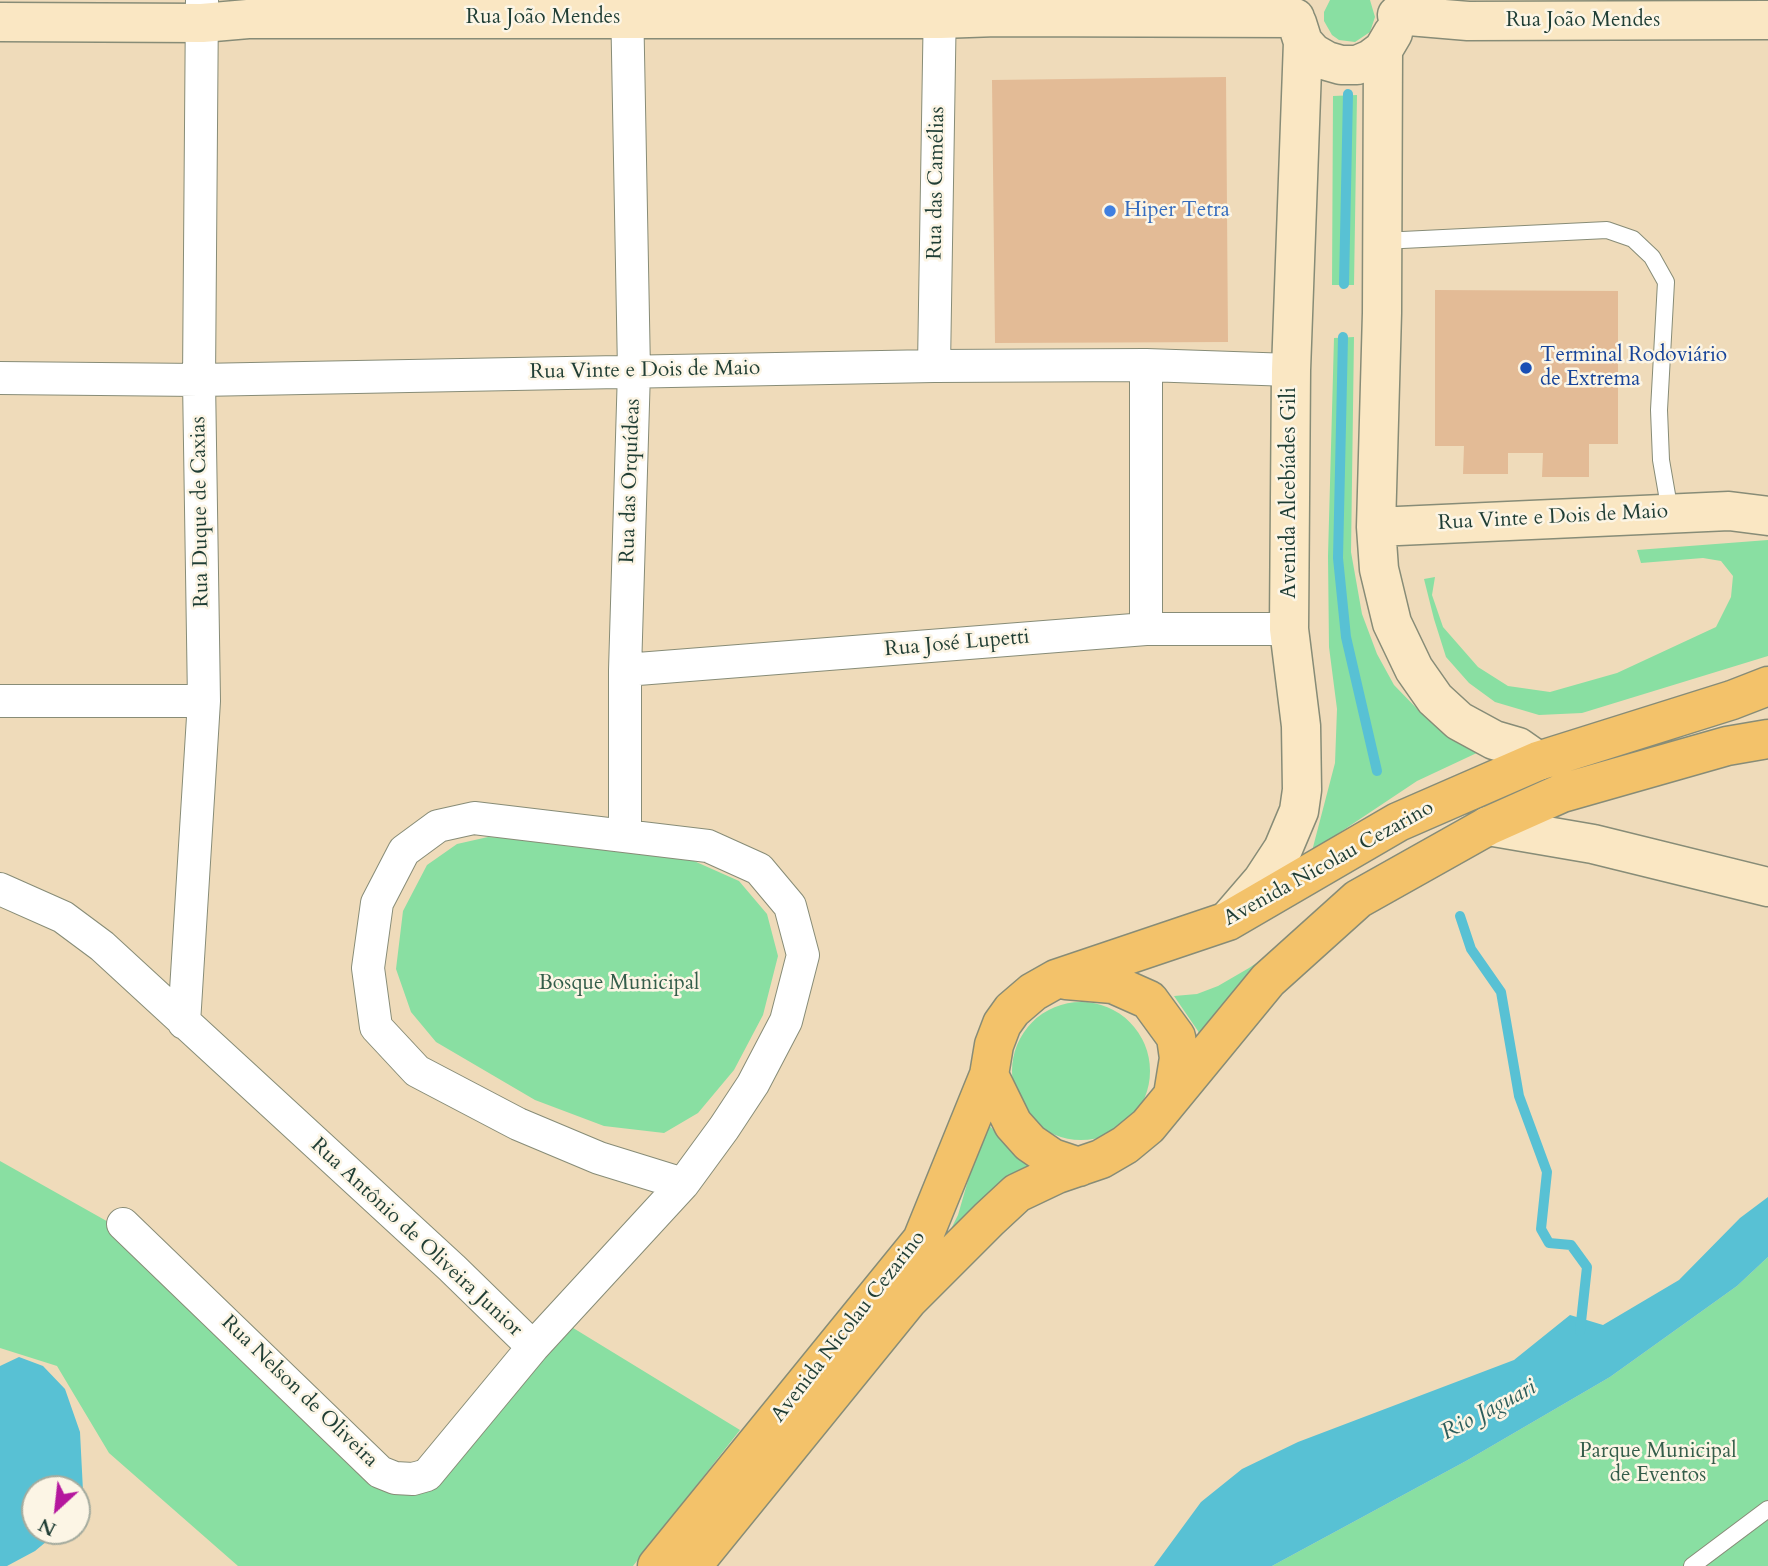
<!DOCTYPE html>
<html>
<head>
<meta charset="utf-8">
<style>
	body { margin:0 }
	#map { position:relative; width:1768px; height:1566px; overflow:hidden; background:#efdbba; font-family:Cardo,serif }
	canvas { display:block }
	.north { position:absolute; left:21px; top:1475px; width:70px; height:70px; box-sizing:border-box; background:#fcf5e5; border:2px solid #a4ab9e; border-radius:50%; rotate:207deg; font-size:19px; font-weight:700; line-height:28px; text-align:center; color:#1f3d34 }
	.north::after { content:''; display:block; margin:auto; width:24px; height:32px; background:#b5179e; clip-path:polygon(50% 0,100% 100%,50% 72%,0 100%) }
</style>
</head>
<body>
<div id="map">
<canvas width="1768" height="1566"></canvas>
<div class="north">N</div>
</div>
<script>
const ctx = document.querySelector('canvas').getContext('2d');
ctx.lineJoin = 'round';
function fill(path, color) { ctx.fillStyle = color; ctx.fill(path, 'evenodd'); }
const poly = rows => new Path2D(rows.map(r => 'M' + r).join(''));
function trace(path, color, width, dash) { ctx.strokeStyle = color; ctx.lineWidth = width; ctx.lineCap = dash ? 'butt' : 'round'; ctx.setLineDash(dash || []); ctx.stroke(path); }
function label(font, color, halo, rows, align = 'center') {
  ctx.font = font + ' Cardo,serif'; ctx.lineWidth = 5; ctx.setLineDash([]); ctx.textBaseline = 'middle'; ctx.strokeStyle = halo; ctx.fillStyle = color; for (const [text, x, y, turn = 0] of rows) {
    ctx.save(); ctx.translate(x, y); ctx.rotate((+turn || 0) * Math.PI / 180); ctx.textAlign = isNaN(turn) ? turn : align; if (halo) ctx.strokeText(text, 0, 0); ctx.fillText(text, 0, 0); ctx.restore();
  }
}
const green = poly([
	[1330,0,1370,0,1375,17,1370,32,1355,42,1339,40,1332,35,1324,21,1324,12],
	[1357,95,1354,285,1332,285,1333,96],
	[1354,337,1351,552,1362,614,1377,654,1394,685,1426,718,1448,736,1481,751,1417,781,1312,851,1335,763,1337,709,1329,647,1328,556,1334,338],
	[1768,540,1768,656,1582,713,1539,715,1495,702,1469,683,1446,657,1434,619,1424,579,1435,577,1432,595,1443,627,1478,667,1508,686,1550,692,1617,673,1716,627,1731,597,1733,576,1721,561,1703,558,1641,563,1637,550],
	[1736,737,1387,886,1205,1048,1198,1031,1174,996,1197,994,1218,986,1249,968,1354,898],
	[488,837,636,845,694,861,739,881,767,914,778,956,763,1015,734,1070,698,1113,664,1133,604,1126,535,1100,436,1042,411,1012,396,969,403,911,427,865,457,844],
	'1012 1071a69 69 0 1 1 138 0a69 69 0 1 1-138 0Z',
	[989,1125,1004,1142,1043,1165,938,1255,958,1215,973,1163],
	[0,1161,119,1228,378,1478,425,1468,565,1323,740,1430,633,1566,238,1566,109,1453,57,1366,0,1348],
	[1768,1257,1768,1505,1687,1566,1272,1566,1466,1461,1610,1377,1737,1286],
	[1768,1511,1768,1566,1695,1566]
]);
const water = poly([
	[1768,1197,1768,1257,1737,1286,1610,1377,1466,1461,1272,1566,1154,1566,1201,1502,1242,1469,1298,1442,1514,1360,1570,1315,1603,1325,1679,1280,1740,1218],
	[19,1357,43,1366,65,1389,80,1432,83,1491,77,1504,77,1489,35,1489,35,1531,59,1531,35,1551,7,1566,0,1566,0,1366]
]);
const stream = poly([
	[1344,284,1348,94],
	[1343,337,1338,558,1346,637,1377,771],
	[1460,916,1471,949,1501,992,1519,1096,1547,1172,1541,1229,1549,1243,1571,1245,1587,1267,1580,1331]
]);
const building = poly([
	[1226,77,1228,342,995,343,992,80],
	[1435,290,1618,291,1618,444,1589,444,1589,477,1542,477,1543,453,1508,453,1508,474,1463,474,1464,446,1435,446]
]);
const lane = poly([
	[1382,241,1607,230,1633,239,1652,257,1666,282,1659,410,1661,460,1670,512],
	[1692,1566,1768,1509]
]);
const street = poly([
	[934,366,940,0],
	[0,378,199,380,934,366,1146,365,1291,370],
	[1146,629,1146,365],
	[625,670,1146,629,1289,629],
	[0,701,204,701],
	[625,836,625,670,634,371,627,0],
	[0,889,63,917,102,946,452,1268,533,1347,683,1184,724,1128,753,1084,786,1021,803,955,790,906,759,869,708,846,474,818,438,826,404,851,377,903,368,968,376,1027,417,1071,518,1124,599,1158,683,1184],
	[184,1023,204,701,199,380,202,0],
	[123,1224,380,1472,395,1478,413,1479,427,1475,533,1347]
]);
const secondary = poly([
	[1397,15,1468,21,1768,20],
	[0,22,202,23,248,19,940,19,997,17,1295,18],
	[1297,23,1303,42,1313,53,1327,61,1341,65,1357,65,1371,59,1383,50,1393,33],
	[1383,50,1382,313,1376,527,1379,569,1392,623,1414,669,1435,699,1459,721,1494,740,1518,747,1538,761],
	[1376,527,1729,511,1768,516],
	[1488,826,1593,844,1768,887],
	[1231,917,1262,881,1283,849,1299,811,1302,790,1301,726,1289,629,1291,370,1303,42]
]);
const primary = poly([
	[1066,980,1113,984,1149,1000,1176,1037,1179,1058,1173,1095],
	[989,1075,1013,1124,1030,1143,1052,1158,1079,1167],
	[657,1566,922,1240,989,1075,994,1045,1002,1024,1012,1010,1033,992,1056,979,1228,921,1398,822,1538,761,1732,700,1768,686],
	[692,1566,908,1300,989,1219,1017,1193,1057,1174,1101,1159,1125,1145,1148,1126,1268,980,1358,899,1488,826,1562,793,1727,746,1768,739]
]);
const markers = [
	[1110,211,7,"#3f7fe0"],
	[1526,368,7,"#1a4fb4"]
];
const streetNames = [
	["Rua João Mendes",543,18],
	["Rua João Mendes",1583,21],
	["Rua das Camélias",937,183,-89],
	["Rua Vinte e Dois de Maio",645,371,-1],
	["Rua das Orquídeas",631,481,-88],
	["Avenida Alcebíades Gili",1290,493,-90],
	["Rua Duque de Caxias",201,512,-91],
	["Rua Vinte e Dois de Maio",1553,518,-3],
	["Rua José Lupetti",957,644,-5],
	["Avenida Nicolau Cezarino",1329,864,-29],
	["Rua Antônio de Oliveira Junior",416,1238,43],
	["Avenida Nicolau Cezarino",849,1327,-52],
	["Rua Nelson de Oliveira",299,1392,44]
];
const shopNames = [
	["Hiper Tetra",1124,211]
];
const transitNames = [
	["Terminal Rodoviário",1540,356],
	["de Extrema",1540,380]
];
const parkNames = [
	["Bosque Municipal",619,984],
	["Parque Municipal",1658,1452],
	["de Eventos",1658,1476]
];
const waterNames = [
	["Rio Jaguari",1489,1411,-28]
];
fill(green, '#89dfa2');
fill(water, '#58c1d4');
trace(stream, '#58c1d4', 10);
fill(building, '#e3bb96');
trace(lane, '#878c77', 18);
trace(street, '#878c77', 34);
trace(secondary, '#878c77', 41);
trace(primary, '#878c77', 41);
trace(lane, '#fff', 16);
trace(street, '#fff', 32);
trace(secondary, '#fae7c3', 38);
trace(primary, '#f3c26a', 38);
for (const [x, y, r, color] of markers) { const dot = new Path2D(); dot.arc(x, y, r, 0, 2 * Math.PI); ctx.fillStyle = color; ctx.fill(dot); trace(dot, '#fcf5e5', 2.5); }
label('21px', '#1f3d34', '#fcf5e5', streetNames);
label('21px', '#366cbe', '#fcf5e5', shopNames, 'left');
label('21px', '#164399', '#fcf5e5', transitNames, 'left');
label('21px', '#345d4a', '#fcf5e5', parkNames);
label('italic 23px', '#2d5e5c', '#fcf5e5', waterNames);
</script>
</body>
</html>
